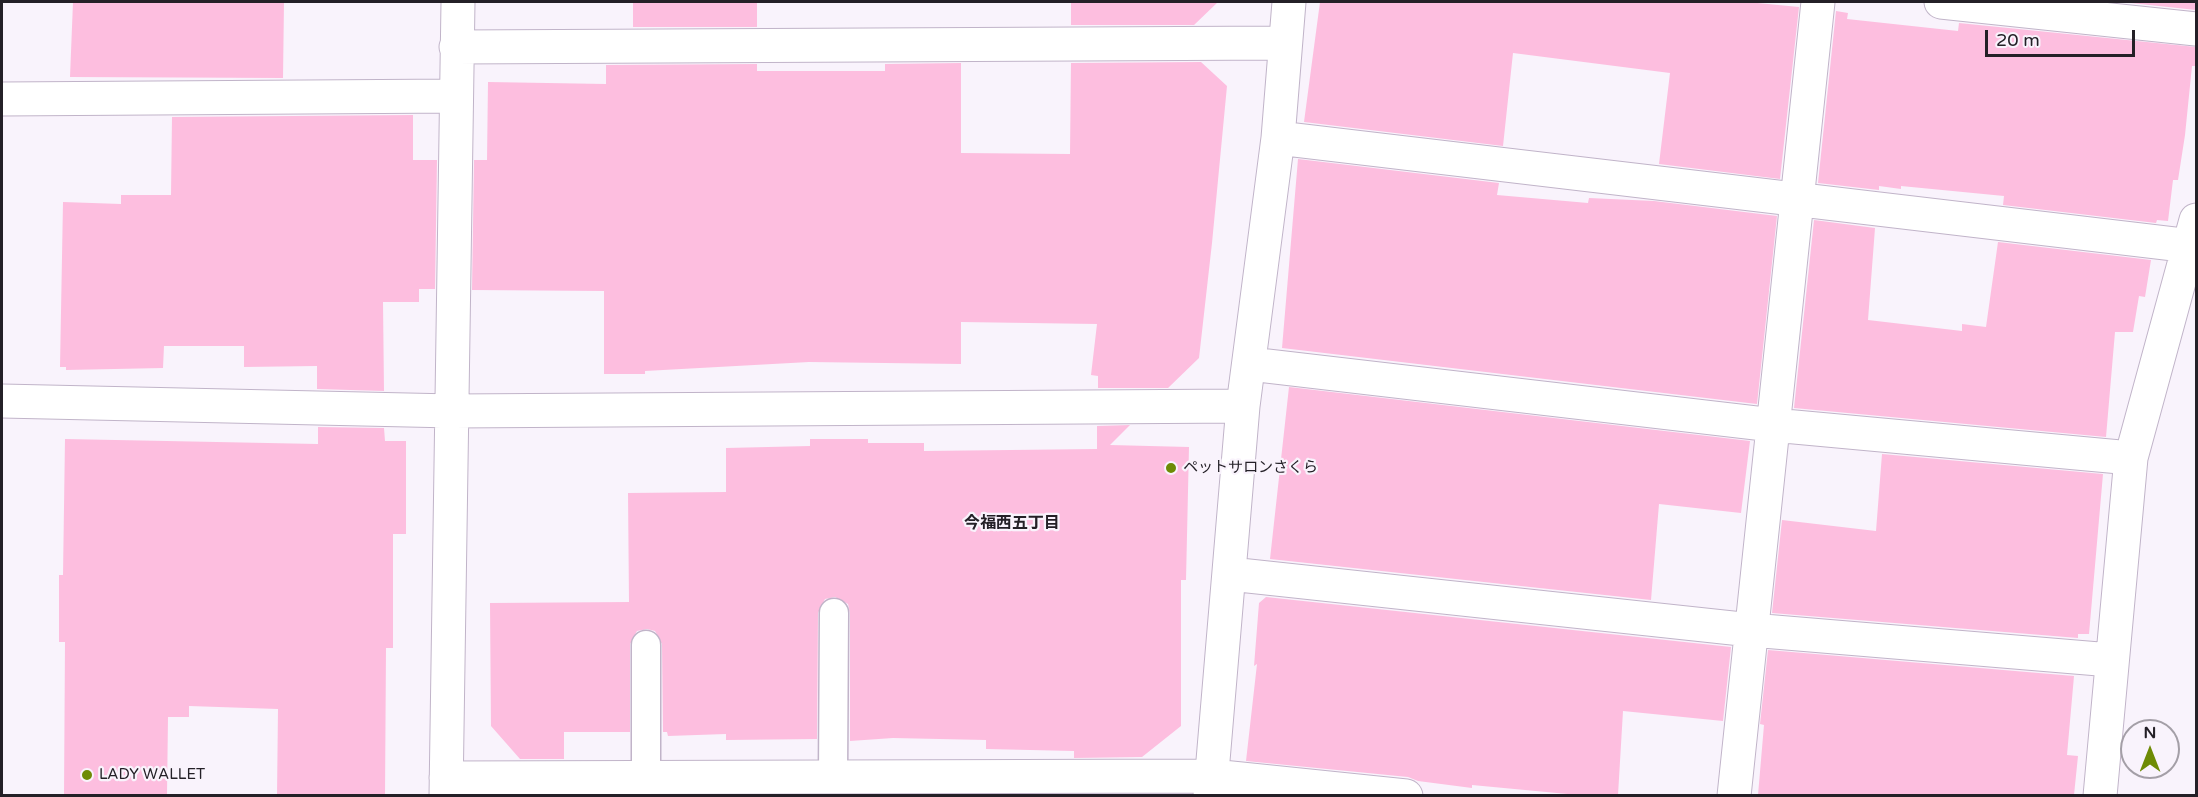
<!DOCTYPE html>
<html>
<head>
<meta charset="utf-8">
<style>
	body { margin:0 }
	#map { position:relative; width:2198px; height:797px; overflow:hidden; background:#f9f3fc; font-family:"Varela Round",sans-serif }
	canvas { display:block }
	.frame { position:absolute; inset:0; border:3px solid #242027; pointer-events:none }
	.north { position:absolute; left:2120px; top:719px; width:60px; height:60px; box-sizing:border-box; background:#f9f3fc; border:2px solid #a49fa7; border-radius:50%; rotate:0deg; font-size:16px; font-weight:700; line-height:24px; text-align:center; color:#242027 }
	.north::after { content:''; display:block; margin:auto; width:21px; height:27px; background:#6e8b05; clip-path:polygon(50% 0,100% 100%,50% 72%,0 100%) }
	.scale { position:absolute; left:1985px; top:30px; width:150px; height:27px; box-sizing:border-box; border:3px solid #242027; border-top:0; padding-left:8px; font-size:18px; line-height:21px; white-space:nowrap; color:#242027; -webkit-text-stroke:4px #f9f3fc; paint-order:stroke }
</style>
</head>
<body>
<div id="map">
<canvas width="2198" height="797"></canvas>
<div class="frame"></div>
<div class="north">N</div>
<div class="scale">20 m</div>
</div>
<script>
const ctx = document.querySelector('canvas').getContext('2d');
ctx.lineJoin = 'round';
function fill(path, color) { ctx.fillStyle = color; ctx.fill(path, 'evenodd'); }
const poly = rows => new Path2D(rows.map(r => 'M' + r).join(''));
function trace(path, color, width, dash) { ctx.strokeStyle = color; ctx.lineWidth = width; ctx.lineCap = dash ? 'butt' : 'round'; ctx.setLineDash(dash || []); ctx.stroke(path); }
function label(font, color, halo, rows, align = 'center') {
  ctx.font = font + ' "Varela Round","Noto Sans JP",sans-serif'; ctx.lineWidth = 4.5; ctx.setLineDash([]); ctx.textBaseline = 'middle'; ctx.strokeStyle = halo; ctx.fillStyle = color; for (const [text, x, y, turn = 0] of rows) {
    ctx.save(); ctx.translate(x, y); ctx.rotate((+turn || 0) * Math.PI / 180); ctx.textAlign = isNaN(turn) ? turn : align; if (halo) ctx.strokeText(text, 0, 0); ctx.fillText(text, 0, 0); ctx.restore();
  }
}
const building = poly([
	[73,2,284,2,283,78,291,78,70,77],
	[633,2,757,2,757,27,633,27],
	[1071,2,1218,2,1194,25,1071,25],
	[1320,2,1747,2,1799,7,1780,179,1659,164,1670,73,1513,53,1503,146,1304,122],
	[2131,2,2196,2,2196,10,2131,3],
	[1836,11,1848,13,1847,19,1958,31,1959,23,2196,47,2196,66,2192,66,2185,135,2178,180,2173,180,2168,221,2157,220,2156,223,2003,205,2004,196,1901,186,1901,189,1879,186,1879,190,1818,183],
	[1201,62,1227,86,1212,243,1199,358,1168,388,1098,388,1098,376,1091,375,1097,324,961,322,961,364,809,362,645,371,645,374,604,374,604,291,472,290,474,160,487,160,488,82,606,84,606,65,757,64,757,71,885,71,885,64,961,63,961,153,1070,154,1071,63],
	[413,115,413,160,437,160,435,289,419,289,419,302,383,302,384,391,317,389,317,366,244,367,244,346,164,346,163,368,66,370,66,367,60,367,63,202,121,204,121,195,171,195,172,117],
	[1298,159,1499,183,1497,195,1588,203,1589,198,1654,201,1777,216,1757,404,1282,348],
	[1814,220,1875,228,1868,320,1962,331,1962,324,1986,327,1998,242,2151,260,2145,297,2139,296,2133,332,2115,332,2106,437,1794,408],
	[1289,387,1750,441,1741,513,1659,504,1651,600,1270,559],
	[1130,425,1110,445,1189,447,1186,580,1181,580,1181,726,1142,757,1074,758,1074,751,986,749,986,740,893,738,850,741,850,613,848,604,835,597,825,599,818,613,817,739,726,740,726,734,668,736,667,732,663,732,662,644,655,631,647,629,637,631,630,644,630,732,564,732,564,759,520,759,491,726,490,603,629,602,628,493,726,492,726,448,810,446,810,439,868,439,868,443,924,443,924,451,1097,449,1097,426],
	[318,427,384,428,385,441,406,441,406,534,393,534,393,648,386,648,385,795,277,795,278,709,189,706,189,717,168,717,167,795,64,795,65,642,59,642,59,575,63,575,65,439,318,444],
	[1882,454,2103,474,2089,634,2078,634,2078,638,1772,613,1782,520,1876,531],
	[1266,597,1731,647,1723,721,1623,711,1618,795,1578,795,1472,785,1472,788,1418,781,1408,777,1246,761,1257,664,1254,666,1259,603],
	[1768,650,2074,676,2067,755,2078,756,2074,795,1758,795,1764,725,1760,724]
]);
const lane = poly([
	[646,645,646,777],
	[833,776,834,613]
]);
const street = poly([
	[1941,2,2196,29],
	[456,47,1284,43],
	[2,99,456,96],
	[1278,138,2191,246],
	[1250,364,1773,425,2131,458],
	[2,401,453,411,1243,406],
	[1230,574,1751,630,2111,660],
	[446,778,1212,776,1406,796],
	[446,796,458,2],
	[1210,796,1243,406,1278,138,1289,2],
	[1734,796,1818,2],
	[2100,796,2131,458,2196,220]
]);
const markers = [
	[1171,468,6,"#6e8b05"],
	[87,775,6,"#6e8b05"]
];
const poiNames = [
	["ペットサロンさくら",1183,468],
	["LADY WALLET",99,775]
];
const neighbourhoodNames = [
	["今福西五丁目",1012,524]
];
fill(building, '#fdbedf');
trace(lane, '#c1b4c9', 31);
trace(street, '#c1b4c9', 35);
trace(lane, '#fff', 28);
trace(street, '#fff', 33);
for (const [x, y, r, color] of markers) { const dot = new Path2D(); dot.arc(x, y, r, 0, 2 * Math.PI); ctx.fillStyle = color; ctx.fill(dot); trace(dot, '#f9f3fc', 2); }
label('15px', '#242027', '#f9f3fc', poiNames, 'left');
label('bold 16px', '#242027', '#f9f3fc', neighbourhoodNames);
</script>
</body>
</html>
